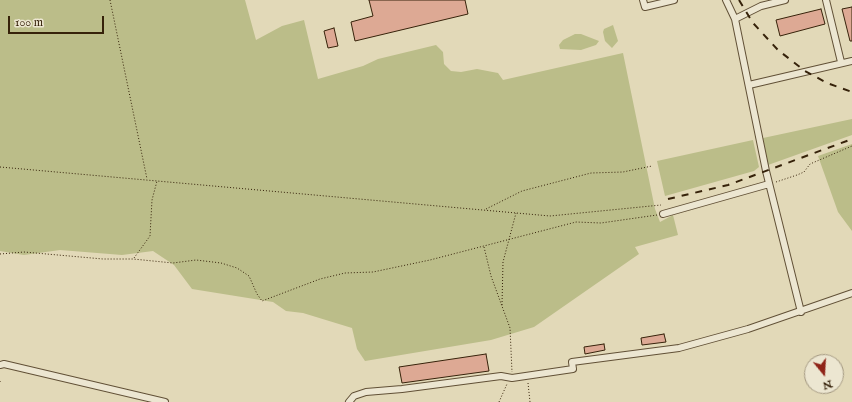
<!DOCTYPE html>
<html>
<head>
<meta charset="utf-8">
<style>
	body { margin:0 }
	#map { position:relative; width:852px; height:402px; overflow:hidden; background:#e2d9b8; font-family:"IM FELL English",serif }
	canvas { display:block }
	.north { position:absolute; left:804px; top:354px; width:40px; height:40px; box-sizing:border-box; background:#ece6d1; border:1px solid #a39881; border-radius:50%; rotate:162deg; font-size:11px; font-weight:700; line-height:16px; text-align:center; color:#36220a }
	.north::after { content:''; display:block; margin:auto; width:14px; height:18px; background:#8f2418; clip-path:polygon(50% 0,100% 100%,50% 72%,0 100%) }
	.scale { position:absolute; left:8px; top:16px; width:96px; height:18px; box-sizing:border-box; border:2px solid #36220a; border-top:0; padding-left:5px; font-size:12px; line-height:14px; white-space:nowrap; color:#36220a; -webkit-text-stroke:3px #ece6d1; paint-order:stroke }
</style>
</head>
<body>
<div id="map">
<canvas width="852" height="402"></canvas>
<div class="north">N</div>
<div class="scale">100 m</div>
</div>
<script>
const ctx = document.querySelector('canvas').getContext('2d');
ctx.lineJoin = 'round';
function fill(path, color) { ctx.fillStyle = color; ctx.fill(path, 'evenodd'); }
const poly = rows => new Path2D(rows.map(r => 'M' + r).join(''));
function trace(path, color, width, dash) { ctx.strokeStyle = color; ctx.lineWidth = width; ctx.lineCap = dash ? 'butt' : 'round'; ctx.setLineDash(dash || []); ctx.stroke(path); }
const green = poly([
	[0,0,245,0,256,40,282,26,304,20,318,79,363,66,378,59,436,45,443,52,444,64,451,71,461,72,477,69,498,73,503,80,623,53,655,209,660,222,673,215,678,235,635,247,639,254,534,327,491,340,365,361,357,349,352,328,303,313,286,311,273,302,192,289,174,265,153,251,122,255,60,250,24,255,0,251],
	[613,25,618,41,612,48,605,41,603,32,604,29],
	[575,34,581,34,599,41,596,45,581,50,560,49,559,45,563,40],
	[852,119,852,135,768,165,763,138],
	[753,140,759,167,754,171,665,196,657,161],
	[852,144,852,231,838,212,818,156]
]);
const building = poly([
	[369,0,465,0,468,14,355,41,351,22,373,16,369,0],
	[852,7,852,41,850,41,842,9,852,7],
	[821,9,825,24,780,36,776,20,821,9],
	[334,28,338,46,328,48,324,31,334,28],
	[664,334,666,342,642,345,641,338,664,334],
	[604,344,605,350,585,354,584,347,604,344],
	[486,354,489,371,402,383,399,367,486,354]
]);
const path = poly([
	[110,0,147,179],
	[0,167,550,216,661,205],
	[776,182,797,175,804,172,810,164,852,146],
	[486,209,522,191,591,173,623,172,652,166],
	[484,247,491,276,510,328,512,372],
	[0,254,24,252,103,259,133,259,173,263,196,260,221,263,237,268,249,276,257,294,262,301,320,279,345,273,373,272,430,260,576,222,601,223,657,215],
	[134,258,150,236,152,200,157,181],
	[502,305,503,262,516,213],
	[0,382,0,381],
	[528,383,530,402],
	[499,402,507,384]
]);
const minor = poly([
	[643,0,645,7,674,0],
	[726,0,735,19,766,171,801,312],
	[826,0,841,62],
	[735,19,761,6,785,0],
	[749,85,852,61],
	[663,214,769,184],
	[0,365,4,364,165,402],
	[349,402,354,396,366,392,402,389,501,376,512,378,573,369,572,362,679,348,748,329,852,293]
]);
const rail = poly([
	[739,0,753,23,778,50,805,71,827,83,852,92],
	[668,199,728,185,852,139]
]);
fill(green, '#bbbd89');
fill(building, '#dda994');
trace(building, '#36220a', 1);
trace(minor, '#615036', 8);
trace(path, '#36220a', 1, [1, 2]);
trace(minor, '#ece6d1', 6);
trace(rail, '#36220a', 2, [7, 7]);
</script>
</body>
</html>
